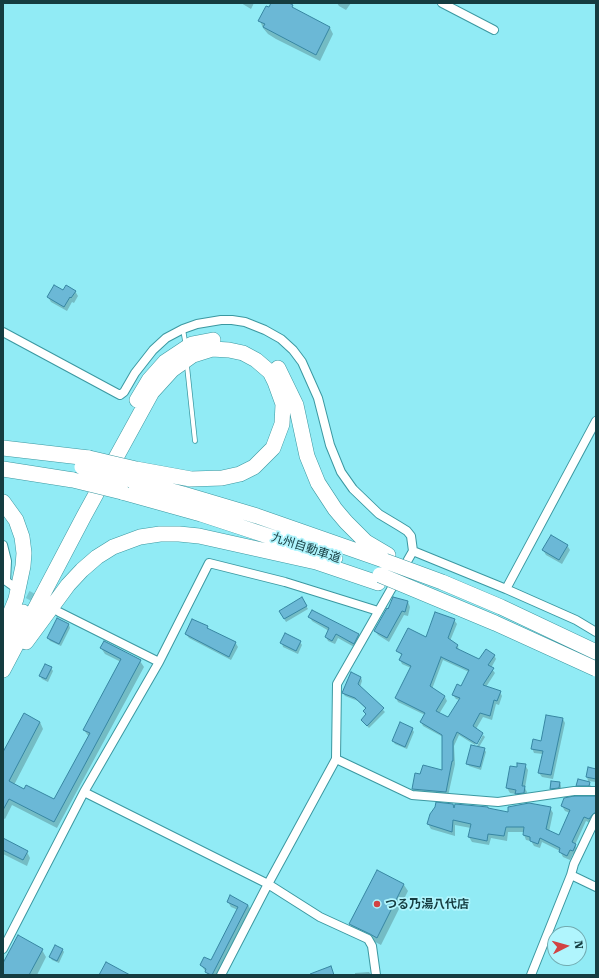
<!DOCTYPE html>
<html>
<head>
<meta charset="utf-8">
<style>
	body { margin:0 }
	#map { position:relative; width:599px; height:978px; overflow:hidden; background:#91ebf5; font-family:"Roboto Serif",serif }
	canvas { display:block }
	.frame { position:absolute; inset:0; border:4px solid #153c40; pointer-events:none }
	.north { position:absolute; left:547px; top:926px; width:40px; height:40px; box-sizing:border-box; background:#b0f5fd; border:1px solid #72abb1; border-radius:50%; rotate:84deg; font-size:11px; font-weight:700; line-height:16px; text-align:center; color:#153c40 }
	.north::after { content:''; display:block; margin:auto; width:14px; height:18px; background:#d24343; clip-path:polygon(50% 0,100% 100%,50% 72%,0 100%) }
</style>
</head>
<body>
<div id="map">
<canvas width="599" height="978"></canvas>
<div class="frame"></div>
<div class="north">N</div>
</div>
<script>
const ctx = document.querySelector('canvas').getContext('2d');
ctx.lineJoin = 'round';
function fill(path, color) { ctx.fillStyle = color; ctx.fill(path, 'evenodd'); }
const poly = rows => new Path2D(rows.map(r => 'M' + r).join(''));
function trace(path, color, width, dash) { ctx.strokeStyle = color; ctx.lineWidth = width; ctx.lineCap = dash ? 'butt' : 'round'; ctx.setLineDash(dash || []); ctx.stroke(path); }
function label(font, color, halo, rows, align = 'center') {
  ctx.font = font + ' "Roboto Serif","Noto Sans JP",serif'; ctx.lineWidth = 3.5; ctx.setLineDash([]); ctx.textBaseline = 'middle'; ctx.strokeStyle = halo; ctx.fillStyle = color; for (const [text, x, y, turn = 0] of rows) {
    ctx.save(); ctx.translate(x, y); ctx.rotate((+turn || 0) * Math.PI / 180); ctx.textAlign = isNaN(turn) ? turn : align; if (halo) ctx.strokeText(text, 0, 0); ctx.fillText(text, 0, 0); ctx.restore();
  }
}
const shadow = poly([
	[241,3,254,3,251,9],
	[272,3,286,3,292,6,294,10,330,28,333,34,320,61,276,39,268,34,263,28,260,21],
	[337,3,351,3,346,10,339,6],
	[75,291,78,296,74,303,72,302,67,311,51,302,48,297,64,292],
	[567,545,570,550,562,564,546,555,543,550],
	[302,599,308,609,286,622,280,611],
	[408,602,410,607,408,616,404,615,389,642,378,635,375,631,389,610],
	[310,617,358,635,361,640,356,648,338,638,335,644,328,641,326,637,329,631,312,621],
	[454,620,457,624,450,641,458,646,459,651,479,660,494,655,496,659,491,668,495,673,486,687,500,692,502,696,499,705,496,704,492,720,483,717,476,729,483,734,481,734,475,745,459,735,454,746,455,764,448,796,416,793,413,789,421,775,443,771,443,737,423,726,421,722,425,715,398,702,396,698,411,668,402,664,400,660,402,656,398,651,426,638],
	[443,660,469,672,461,687,453,695,456,699,460,700,449,718,439,714,447,701,445,697,432,689],
	[69,625,70,628,61,646,50,641,48,638],
	[207,627,209,630,235,642,238,647,231,660,189,638,186,634],
	[300,642,302,645,298,654,283,647,282,643],
	[101,648,140,661,144,667,57,828,12,805,5,819,3,818,3,754,40,722,43,729,14,785,24,791,55,800,89,737,84,730,121,662,105,654],
	[51,668,53,671,48,682,42,679,40,676],
	[361,677,362,681,360,687,385,712,369,728,362,720,366,715,364,712,366,709,358,701,345,696,343,693],
	[563,719,565,723,553,779,542,777,539,773,543,754,534,753,532,748,542,742],
	[412,729,414,732,407,749,395,744,393,741],
	[483,735,485,737,479,747,477,746],
	[484,749,486,752,481,770,469,766,467,763],
	[525,765,528,770,525,788,527,792,526,798,519,799,516,794,510,793,507,788,518,768],
	[596,765,596,782,588,781,587,777,588,768,595,770],
	[560,783,561,786,561,791,552,792,551,789],
	[589,783,591,786,590,788,579,788,577,785],
	[596,797,596,818,592,824,586,821,575,845,578,850,576,855,573,854,570,860,563,857,560,851,542,842,540,848,534,846,531,841,526,840,524,835,524,832,508,832,507,841,491,838,489,845,472,842,469,837,471,828,455,825,455,836,431,829,428,824,453,805,455,809,488,810,509,813,550,808,553,813,549,832,559,837,570,813,565,811,562,806],
	[3,839,27,852,30,858,27,866,3,854],
	[404,885,408,891,381,945,354,931,350,924],
	[228,902,248,905,251,910,217,975,208,975,201,965,211,961,238,910,231,907],
	[62,949,64,952,59,963,52,960,50,957],
	[42,950,46,957,37,975,3,975,3,965],
	[369,972,371,975,355,975,355,973]
]);
const building = poly([
	[271,3,289,3,293,5,292,7,330,27,316,55,263,27,265,24,258,21,266,6,269,7,271,3],
	[54,285,63,290,66,285,76,291,71,298,70,297,64,307,47,297,54,285],
	[551,535,568,545,559,560,542,550,551,535],
	[302,597,307,606,284,619,279,611,302,597],
	[393,597,408,601,405,612,402,611,387,638,374,631,387,608,388,609,393,597],
	[312,610,359,634,354,644,336,634,332,641,325,637,329,628,308,617,312,610],
	[435,612,455,619,448,638,458,645,456,648,479,659,486,649,495,655,488,665,494,668,483,685,501,691,497,701,494,700,490,716,480,713,473,726,483,733,477,744,457,732,453,741,453,761,452,761,446,792,412,789,415,773,420,774,423,765,442,770,442,735,420,722,425,713,395,698,411,666,399,660,402,654,396,651,408,628,426,637,435,612],
	[441,657,469,670,461,686,457,684,452,695,460,698,448,717,436,711,445,696,430,686,441,657],
	[57,618,69,624,59,644,47,638,57,618],
	[192,619,208,626,207,628,236,642,229,657,185,634,192,619],
	[285,633,301,641,296,651,280,643,285,633],
	[104,641,141,660,54,822,9,799,3,810,3,752,24,713,40,722,9,781,24,789,26,785,54,799,90,733,83,730,121,659,100,648,104,641],
	[45,664,52,667,46,679,39,676,45,664],
	[351,672,361,677,358,684,384,708,367,726,361,720,366,714,363,711,366,708,355,698,342,693,351,672],
	[546,715,563,718,551,775,538,773,543,751,531,749,533,739,541,741,546,715],
	[400,722,413,728,405,747,392,741,400,722],
	[471,745,485,748,480,767,466,764,471,745],
	[517,763,526,764,522,786,525,786,524,793,515,794,516,790,506,788,510,766,517,767,517,763],
	[588,767,596,769,596,779,586,777,588,767],
	[578,779,590,782,589,786,576,786,578,779],
	[551,781,560,782,559,788,550,789,551,781],
	[574,796,596,796,596,812,593,814,589,819,584,817,572,842,576,844,573,851,570,850,567,856,559,852,560,848,540,838,538,844,530,841,530,837,523,835,524,827,506,827,504,836,488,834,487,841,468,837,471,824,453,820,452,832,427,824,430,814,435,807,436,802,453,804,454,808,455,804,488,807,488,808,508,812,508,807,529,803,551,807,546,829,559,835,570,810,561,806,564,798,574,796],
	[3,838,28,851,23,860,3,850,3,838],
	[377,870,404,884,377,938,370,934,349,924,377,870],
	[230,895,248,905,212,975,211,975,205,972,206,969,200,965,204,957,211,960,238,907,227,902,230,895],
	[18,935,43,949,29,975,3,975,3,963,18,935],
	[55,945,63,949,57,961,49,957,55,945],
	[106,962,130,975,99,975,106,962],
	[331,966,334,975,310,975,310,974,331,966]
]);
const streetTunnel = poly([
	[17,589,42,602]
]);
const lane = poly([
	[183,329,185,341],
	[187,366,195,441]
]);
const street = poly([
	[442,3,494,30],
	[3,332,120,395,124,392,135,373,153,350,166,338,183,329,197,324,221,320,232,320,245,322,265,330,281,339,293,350,302,362,318,398,330,445,341,472,353,489,379,514,399,526,407,531,411,536,413,551,337,684,336,759,268,884,221,975],
	[3,545,7,561,6,581,13,586],
	[413,551,506,589,576,620,596,632],
	[506,589,596,421],
	[59,612,159,662],
	[336,759,412,795,498,802,574,791,596,791],
	[84,792,268,884,320,917,368,939,372,946,376,975],
	[571,875,574,864,596,818],
	[3,949,84,792,159,662,209,563,285,582,378,611],
	[531,975,571,875,596,887]
]);
const highway = poly([
	[278,368,296,405,307,456,318,483,335,509,346,522,366,542,388,555],
	[137,400,149,380,165,362,192,344,213,340],
	[3,448,89,458],
	[3,469,73,480],
	[131,480,183,494,257,516,383,560],
	[122,492,201,514,335,558],
	[3,502,16,520,22,537,24,553,23,566,16,599,3,631],
	[26,642,68,585,82,570,97,557,113,547,140,537,160,534,179,534,199,536,316,562,378,583],
	[3,647,23,612],
	[3,670,84,516,152,392,172,370,193,355,212,349,229,350,243,353,256,360,270,372,275,382,283,404,282,424,273,448,254,467,240,474,222,478,191,479,136,469]
]);
const highwayBridge = poly([
	[89,458,136,469],
	[82,467,131,480],
	[73,480,122,492],
	[385,561,442,582,501,607,596,652],
	[380,575,495,623,596,669]
]);
const markers = [
	[377,904,4,"#d24343"]
];
const streetNames = [
	["九州自動車道",306,548,18]
];
const poiNames = [
	["つる乃湯八代店",385,904]
];
fill(shadow, '#0003');
fill(building, '#6bb8d6');
trace(building, '#3786a2', 1);
trace(streetTunnel, '#78c8d1', 8, [8, 4]);
trace(lane, '#3b98a1', 5.5);
trace(street, '#3b98a1', 10);
trace(highway, '#3b98a1', 16);
trace(lane, '#fff', 4);
trace(street, '#fff', 8);
trace(highway, '#fff', 15);
trace(highwayBridge, '#3b98a1', 16, []);
trace(highwayBridge, '#fff', 15);
for (const [x, y, r, color] of markers) { const dot = new Path2D(); dot.arc(x, y, r, 0, 2 * Math.PI); ctx.fillStyle = color; ctx.fill(dot); trace(dot, '#b0f5fd', 1.5); }
label('12px', '#153c40', '#b0f5fd', streetNames);
label('bold 12px', '#153c40', '#b0f5fd', poiNames, 'left');
</script>
</body>
</html>
